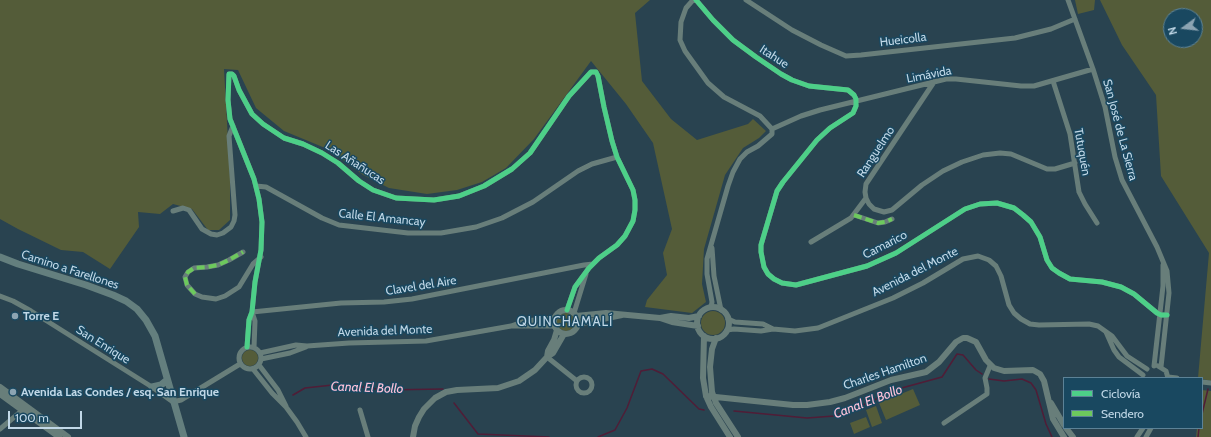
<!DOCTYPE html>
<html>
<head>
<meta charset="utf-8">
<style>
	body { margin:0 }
	#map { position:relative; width:1211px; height:437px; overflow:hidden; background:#294350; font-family:Cabin,sans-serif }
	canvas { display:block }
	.legend { position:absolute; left:1063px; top:377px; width:140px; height:52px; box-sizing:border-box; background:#194860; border:1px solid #5c8296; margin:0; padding:5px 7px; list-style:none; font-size:12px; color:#c1d8e7 }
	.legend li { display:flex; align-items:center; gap:8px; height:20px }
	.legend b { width:20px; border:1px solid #5c8296 }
	.north { position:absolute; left:1163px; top:8px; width:40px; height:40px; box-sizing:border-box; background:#194860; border:1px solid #5c8296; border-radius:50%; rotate:255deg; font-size:11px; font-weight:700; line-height:16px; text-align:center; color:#c1d8e7 }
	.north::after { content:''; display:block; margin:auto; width:14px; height:18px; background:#8ca4b2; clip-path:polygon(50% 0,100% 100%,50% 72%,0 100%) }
	.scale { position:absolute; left:8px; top:411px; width:74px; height:18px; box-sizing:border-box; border:2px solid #c1d8e7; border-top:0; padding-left:5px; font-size:12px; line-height:14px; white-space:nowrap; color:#c1d8e7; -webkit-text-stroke:3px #194860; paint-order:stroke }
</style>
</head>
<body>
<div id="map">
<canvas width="1211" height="437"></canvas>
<ul class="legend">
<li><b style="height:5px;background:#4dcf88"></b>Ciclovía</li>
<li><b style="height:5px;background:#6dc95d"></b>Sendero</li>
</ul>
<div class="north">N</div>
<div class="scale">100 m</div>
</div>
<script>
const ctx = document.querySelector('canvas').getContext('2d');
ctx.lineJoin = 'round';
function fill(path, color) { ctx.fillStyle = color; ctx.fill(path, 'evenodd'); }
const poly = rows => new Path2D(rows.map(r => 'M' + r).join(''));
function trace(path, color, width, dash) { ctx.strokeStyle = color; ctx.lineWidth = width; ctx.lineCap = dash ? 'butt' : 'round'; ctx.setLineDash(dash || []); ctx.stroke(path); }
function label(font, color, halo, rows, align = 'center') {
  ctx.font = font + ' Cabin,sans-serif'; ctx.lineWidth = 3; ctx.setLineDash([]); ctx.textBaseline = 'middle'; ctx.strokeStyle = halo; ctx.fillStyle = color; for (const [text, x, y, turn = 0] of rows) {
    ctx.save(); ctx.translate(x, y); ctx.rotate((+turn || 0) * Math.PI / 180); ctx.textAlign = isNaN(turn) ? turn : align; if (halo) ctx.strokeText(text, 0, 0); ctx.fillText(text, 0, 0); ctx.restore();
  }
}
const green = poly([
	[0,0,650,0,635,13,642,81,671,119,697,140,748,124,753,119,766,131,759,138,743,148,725,175,704,249,702,284,706,302,692,313,645,307,647,300,667,275,663,253,672,229,653,143,626,104,591,61,534,139,506,168,482,182,457,190,427,194,389,188,363,175,330,150,284,131,256,108,238,70,224,69,230,176,230,220,219,230,208,230,192,209,173,204,160,214,138,212,139,227,110,269,83,252,61,250,18,229,0,219],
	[1075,0,1095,0,1094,10,1078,14],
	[1100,0,1211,0,1211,381,1198,378,1209,253,1161,176,1156,95,1122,45],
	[1171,16,1195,16,1195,40,1171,40],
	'701 323a12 12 0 1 1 24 0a12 12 0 1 1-24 0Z',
	'557 322a9 9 0 1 1 18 0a9 9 0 1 1-18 0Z',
	'242 358a8 8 0 1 1 16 0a8 8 0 1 1-16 0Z',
	[913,389,920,405,886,420,879,403],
	[1202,390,1211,391,1211,437,1196,437,1197,428,1202,428],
	[876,406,882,423,872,427,866,410],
	[866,417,870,427,854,434,850,423]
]);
const stream = poly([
	[989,379,1004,381,1022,379,1031,383,1036,390,1046,424,1052,437],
	[293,395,305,388,342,384,384,390,443,389],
	[454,403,478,434,549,437],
	[734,411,807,418,834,416,861,406,898,389,942,377,957,354,963,355,976,370,982,374],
	[1202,414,1208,389],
	[598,437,615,430,627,408,641,371,652,369,663,374,699,409,704,410],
	[1198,437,1199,428]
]);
const minor = poly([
	[693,0,686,8,681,22,680,40,685,51,708,83,724,97,760,116,772,129,772,134,758,146,747,152,740,159,733,172,728,186,707,259,707,274,712,302,711,307],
	[696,0,713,20,733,40,756,57,781,74,792,80,809,86,848,90,854,95,856,99,856,106,853,113,830,128,817,140,783,182,777,191,761,245,761,252,764,267,768,274,774,279,782,283,796,285,867,266,896,253,965,209,980,204,997,203,1014,208,1023,215,1031,222,1040,237,1047,260,1052,268,1059,273,1070,279,1102,282,1121,287,1134,294,1157,313,1161,315,1167,315],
	[746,0,792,30,821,45,846,56,861,55,1015,38,1051,29,1075,19],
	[1068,0,1093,69,1105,107,1115,157,1122,180,1157,247,1167,271,1169,293,1161,367],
	[1053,81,1070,134,1079,192,1085,204,1097,223],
	[934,82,866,184,865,192,866,198,869,204,874,209,884,212,892,210,922,185,943,171,962,162,983,155,1000,153,1011,154,1047,169,1055,169,1075,163],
	[772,129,801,116,820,110,946,79,956,79,1021,86,1034,86,1093,69],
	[256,186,266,187,322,218,339,225,408,233,441,233,476,227,502,218,533,202,578,171,592,164,617,157],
	[173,211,183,208,189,210,202,229,211,234,217,235,223,233,231,227,234,221,235,215,229,136,233,126],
	[854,215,878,223,885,222,892,219],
	[811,242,851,218,866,198],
	[712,248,714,276,721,310],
	[243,252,229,260,218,265,207,267,194,268,188,272,185,277,187,285,195,294,202,297,216,299,225,296,239,287,253,264,261,257],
	[0,296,13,301,31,311,152,387,173,402,181,400,240,364],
	[252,312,341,303,384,302,412,299,584,265,593,264],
	[252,312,255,321,254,348],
	[574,313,586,274],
	[728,319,735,322,763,324,773,329],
	[512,326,554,326],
	[727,330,734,329,761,331,773,329,795,331,818,328,893,298,923,283,963,259,978,256,989,260,996,266,1001,276,1009,305,1014,313,1021,319,1030,324,1039,325,1089,324,1098,326,1112,336,1127,356,1147,369],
	[1106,332,1114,350,1119,357,1143,375],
	'239 358a11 11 0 1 1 22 0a11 11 0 1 1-22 0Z',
	[247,347,249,320,252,312,255,282,261,250,262,222,259,199,254,179,230,119,228,100,229,74,232,74,234,76,239,90,252,114,263,124,284,138,303,144,322,153,338,163,359,181,373,190,396,198,434,200,459,196,484,186,512,169,530,153,569,96,591,72,596,72,598,76,604,107,612,141,617,157,633,190,635,200,635,210,633,221,625,236,617,245,599,258,589,268,575,287,567,310],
	[260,353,296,345,307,346,349,343,426,341,511,326,525,321,554,318],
	[547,357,577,381],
	[261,359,290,353,306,347],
	[259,365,278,390,286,406],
	[1154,366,1163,286,1163,265],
	[1158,366,1166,371,1168,378],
	[253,369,272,393,286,407,297,422,306,437],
	[1168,377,1177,378],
	'576 385a8 8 0 1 1 16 0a8 8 0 1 1-16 0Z',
	[1202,382,1211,383],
	[360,410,368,437],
	[944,423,987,394,987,388,985,378,990,366],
	[0,429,25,408],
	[1137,437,1143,428],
	[1146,437,1151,428]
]);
const tertiary = poly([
	'697 323a16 16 0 1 1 32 0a16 16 0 1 1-32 0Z',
	'554 322a12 12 0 1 1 24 0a12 12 0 1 1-24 0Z',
	[576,316,606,313,660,318,671,316,689,318,699,316],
	[660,318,672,322,698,326],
	[578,324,622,315],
	[704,336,703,378,706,396,711,407,730,437],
	[716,338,712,349,710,367,712,392,716,403,738,437],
	[547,357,548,351,554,340,557,330],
	[0,387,68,437],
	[0,394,59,437],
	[706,396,793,405,807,405,830,402,845,398,891,380,926,372,939,362,956,342,963,338,967,338,976,342,986,360,994,368,1004,371,1033,370,1040,374,1044,381,1053,419,1064,437],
	[1051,403,1064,425],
	[1066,428,1073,437],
	[413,437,415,426,419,417,424,409,435,398,446,392,457,390,498,388,519,381,535,370,547,357,553,353,564,334]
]);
const secondary = poly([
	[0,257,18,264,86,285,113,295,126,301,137,309,146,320,155,336,184,437],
	[152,387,161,385,167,380]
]);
const quiet = poly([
	[854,215,878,223,885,222,892,219],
	[195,294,187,285,185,277,188,272,194,268,207,267,218,265,229,260,243,252]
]);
const cycleway = poly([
	[696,0,713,20,733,40,756,57,781,74,792,80,809,86,848,90,854,95,856,99,856,106,853,113,830,128,817,140,783,182,777,191,761,245,761,252,764,267,768,274,774,279,782,283,796,285,867,266,896,253,965,209,980,204,997,203,1014,208,1023,215,1031,222,1040,237,1047,260,1052,268,1059,273,1070,279,1102,282,1121,287,1134,294,1157,313,1161,315,1167,315],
	[247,347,249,320,252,312,255,282,261,250,262,222,259,199,254,179,230,119,228,100,229,74,232,74,234,76,239,90,252,114,263,124,284,138,303,144,322,153,338,163,359,181,373,190,396,198,434,200,459,196,484,186,512,169,530,153,569,96,591,72,596,72,598,76,604,107,612,141,617,157,633,190,635,200,635,210,633,221,625,236,617,245,599,258,589,268,575,287,567,310]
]);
const markers = [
	[15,316,4,"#8ca4b2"],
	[13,392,4,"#8ca4b2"]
];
const streetNames = [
	["Hueicolla",903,40,-7],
	["Itahue",774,57,33],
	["Limávida",929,75,-11],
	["San José de La Sierra",1120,130,75],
	["Ranguelmo",876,152,-57],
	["Tutuquén",1082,152,80],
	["Las Añañucas",355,163,33],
	["Calle El Amancay",382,218,6],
	["Camarico",885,245,-27],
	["Camino a Farellones",70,270,18],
	["Avenida del Monte",915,272,-27],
	["Clavel del Aire",421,286,-9],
	["Avenida del Monte",385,331,-2],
	["San Enrique",103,345,32],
	["Charles Hamilton",885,372,-19]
];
const poiNames = [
	["Torre E",23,316],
	["Avenida Las Condes / esq. San Enrique",21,392]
];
const neighbourhoodNames = [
	["QUINCHAMALÍ",565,322]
];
const waterNames = [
	["Canal El Bollo",367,388,2],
	["Canal El Bollo",868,402,-21]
];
fill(green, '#545c39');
trace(stream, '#501d37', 1.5);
trace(minor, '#687e7a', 5);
trace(tertiary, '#687e7a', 6);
trace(secondary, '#647f7e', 7);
trace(quiet, '#6dc95d', 4, [8, 4]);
trace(cycleway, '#4dcf88', 5);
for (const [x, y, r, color] of markers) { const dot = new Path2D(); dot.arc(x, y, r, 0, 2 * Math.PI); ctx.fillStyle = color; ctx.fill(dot); trace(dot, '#194860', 1.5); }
label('12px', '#c1d8e7', '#194860', streetNames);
label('bold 12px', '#c1d8e7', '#194860', poiNames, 'left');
ctx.letterSpacing = '1px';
label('13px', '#c1d8e7', '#194860', neighbourhoodNames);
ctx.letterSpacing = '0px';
label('italic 13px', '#ffc3da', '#194860', waterNames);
</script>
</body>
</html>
